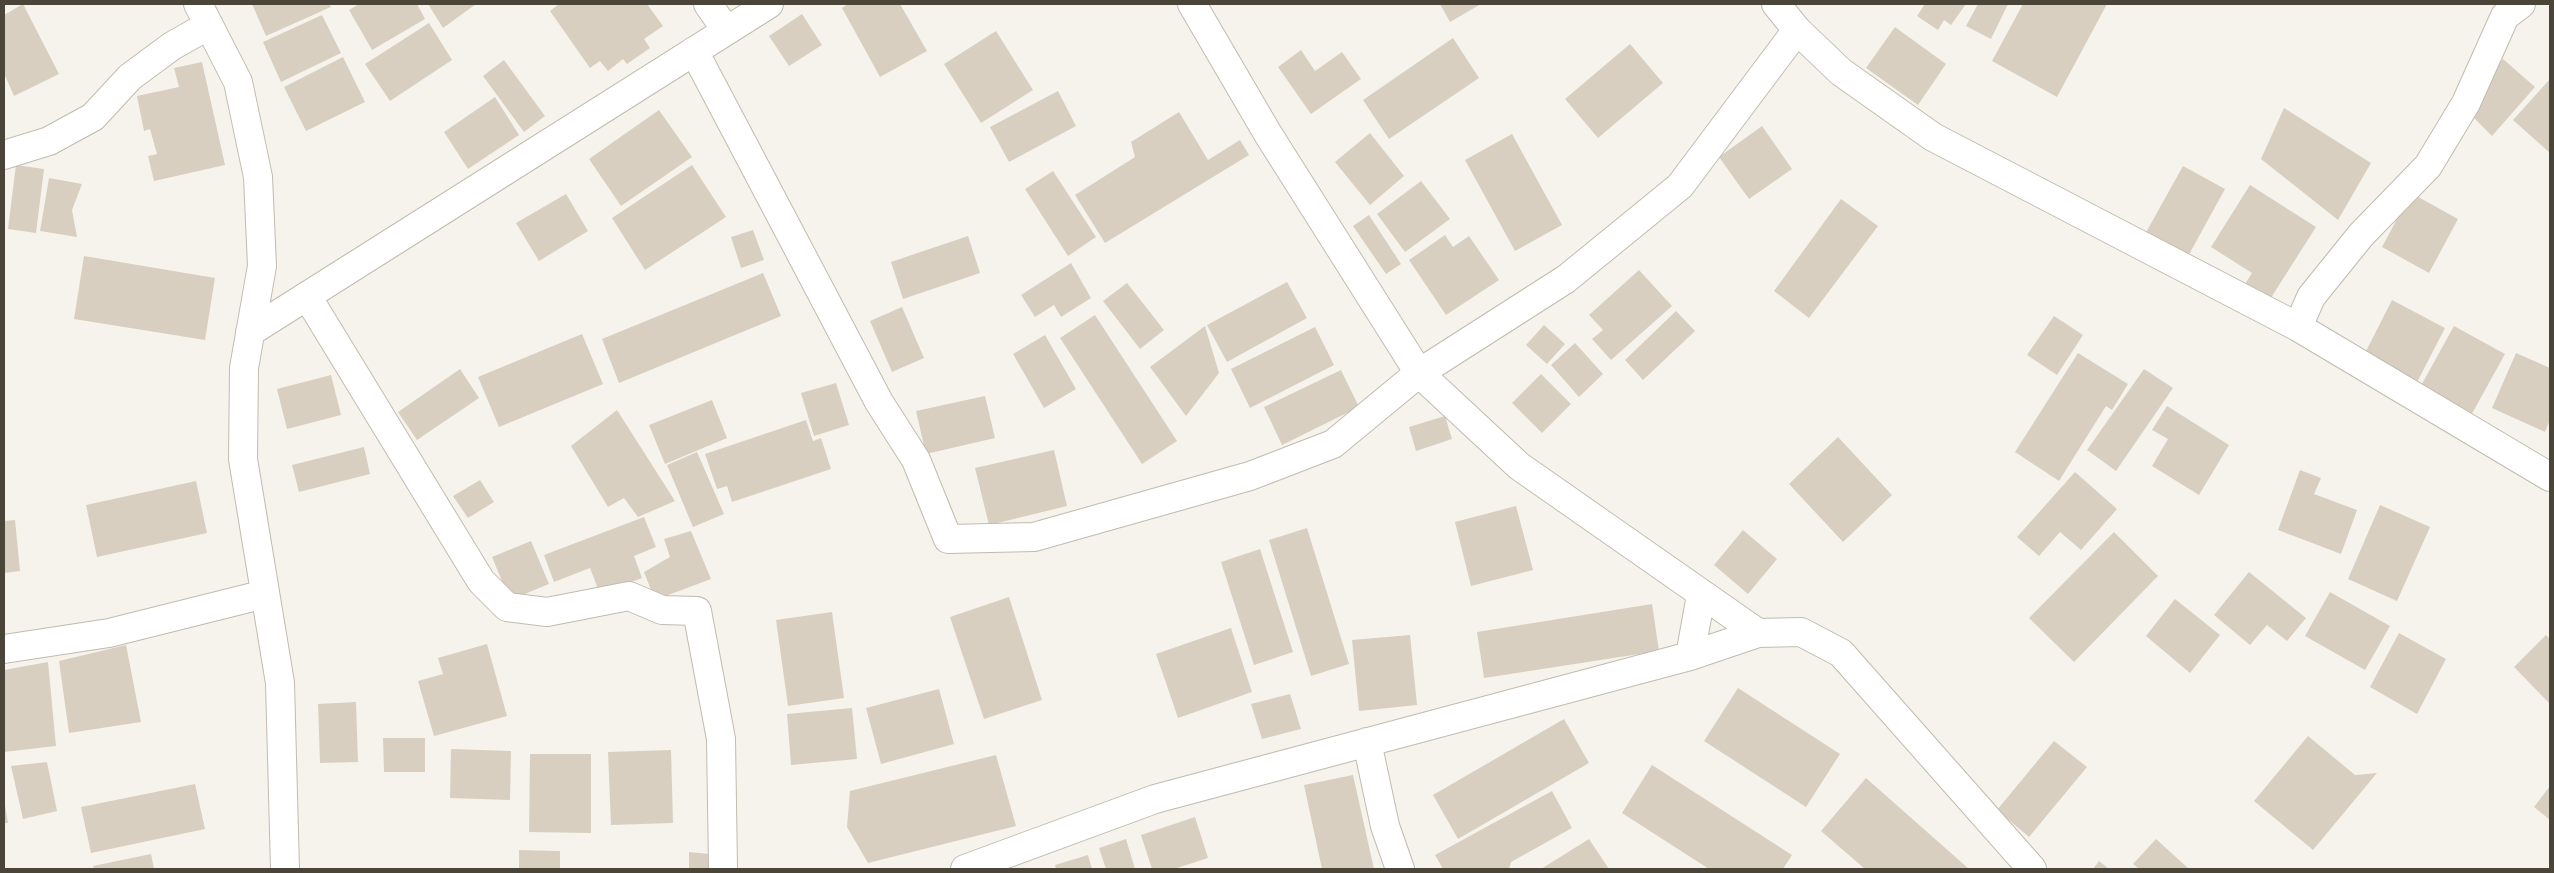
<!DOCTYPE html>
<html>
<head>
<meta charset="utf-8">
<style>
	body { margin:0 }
	#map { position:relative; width:2554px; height:873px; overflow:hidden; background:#f6f3ec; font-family:"PT Sans",sans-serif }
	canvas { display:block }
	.frame { position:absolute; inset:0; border:5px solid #4b4439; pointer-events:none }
</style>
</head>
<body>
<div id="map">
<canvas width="2554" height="873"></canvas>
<div class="frame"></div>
</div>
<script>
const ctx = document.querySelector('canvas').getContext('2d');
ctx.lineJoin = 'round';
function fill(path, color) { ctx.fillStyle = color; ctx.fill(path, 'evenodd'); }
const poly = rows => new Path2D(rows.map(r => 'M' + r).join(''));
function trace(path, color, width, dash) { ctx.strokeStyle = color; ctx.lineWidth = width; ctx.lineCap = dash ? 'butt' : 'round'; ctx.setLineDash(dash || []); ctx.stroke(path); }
const building = poly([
	[23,4,59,74,14,96,4,73,4,15],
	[252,4,329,4,331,7,266,36],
	[359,4,417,4,425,19,372,50,349,10],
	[428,4,476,4,443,28],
	[559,4,647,4,663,26,644,39,650,48,627,64,623,59,608,71,600,61,590,68,550,11],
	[848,4,900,4,927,51,880,77,842,8],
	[1440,4,1481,4,1450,22],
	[1925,4,1966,4,1951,25,1944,20,1938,30,1917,16],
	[1978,4,2008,4,1991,39,1966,26],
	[2023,4,2107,4,2057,97,1992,61],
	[802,14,822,45,789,66,769,36],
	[322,15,341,53,281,82,263,42],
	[429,23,452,60,390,101,365,64],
	[1895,27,1946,64,1918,105,1866,68],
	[996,31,1033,90,981,123,944,64],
	[1453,38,1479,78,1389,139,1363,100],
	[1630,44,1663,83,1598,138,1565,99],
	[1301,50,1315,71,1342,52,1361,79,1311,114,1278,67],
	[343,57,365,102,306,131,284,87],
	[2503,59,2535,87,2492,136,2464,108],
	[504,60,545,116,524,132,483,76],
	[202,62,225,165,154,181,148,156,157,154,150,129,144,131,137,96,179,87,174,68],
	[2550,79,2550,153,2513,120],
	[1058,91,1076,126,1009,162,990,127],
	[495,97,519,135,468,169,444,132],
	[2284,108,2371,163,2338,220,2261,159],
	[659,110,692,157,621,206,589,159],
	[1179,112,1208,160,1240,140,1249,155,1105,243,1075,195,1135,157,1131,142],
	[1762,126,1792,169,1749,199,1719,157],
	[1370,133,1404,176,1370,205,1335,162],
	[1512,134,1562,225,1515,251,1465,160],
	[16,165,44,169,36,233,8,229],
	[692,165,726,217,645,270,612,218],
	[2183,166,2225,189,2186,260,2144,236],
	[1053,171,1096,237,1068,256,1025,189],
	[49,178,82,184,72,210,77,237,40,231],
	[1421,181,1450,219,1405,252,1377,214],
	[2250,185,2316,227,2267,304,2242,289,2252,273,2211,247],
	[2411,193,2458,219,2429,273,2382,247],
	[566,194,588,231,539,261,516,223],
	[1841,199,1878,226,1809,318,1774,291],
	[1369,215,1401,264,1386,274,1353,226],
	[753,230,764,260,741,268,731,237],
	[1445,235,1453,247,1469,236,1499,280,1446,315,1409,260],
	[968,236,980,273,903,299,891,262],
	[84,256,215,278,205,340,74,319],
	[1071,263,1091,298,1061,317,1054,305,1035,317,1021,295],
	[1639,270,1672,306,1611,360,1592,339,1603,330,1589,315],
	[763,273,781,316,619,383,602,339],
	[1287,282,1307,318,1227,362,1207,325],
	[1127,283,1164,330,1140,349,1103,301],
	[2392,300,2445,328,2414,388,2361,361],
	[902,307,924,358,892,372,870,321],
	[1676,311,1695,331,1643,380,1625,360],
	[1095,315,1177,441,1142,464,1060,338],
	[2054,316,2083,335,2057,375,2027,355],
	[1544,325,1565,344,1547,364,1526,345],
	[1205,326,1219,373,1186,416,1150,367],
	[2454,326,2505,354,2469,419,2418,391],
	[1315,327,1334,365,1250,408,1231,369],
	[582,334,603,384,499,427,478,377],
	[1045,335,1076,389,1044,408,1013,354],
	[1575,343,1603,374,1579,397,1551,365],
	[2078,353,2128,384,2112,410,2106,406,2059,481,2015,452],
	[2516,353,2550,368,2550,420,2545,432,2492,408],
	[460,369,479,398,417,440,398,412],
	[2144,369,2173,388,2116,471,2087,450],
	[1341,370,1359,407,1282,445,1264,407],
	[1541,374,1571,404,1542,433,1512,403],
	[331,375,341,415,287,429,277,389],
	[836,383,849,425,814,436,801,393],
	[985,396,995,438,926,454,916,411],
	[712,400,727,438,665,464,649,425],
	[2167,406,2229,445,2199,495,2152,466,2168,439,2152,430],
	[617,410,675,501,638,517,624,498,608,507,571,446],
	[1445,416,1452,439,1416,451,1409,427],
	[806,420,813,441,821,438,831,469,732,502,727,486,717,489,705,454],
	[1838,437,1892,495,1843,542,1789,484],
	[364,447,370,474,299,492,292,465],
	[1054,450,1067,506,989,525,975,468],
	[697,452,724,514,693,527,667,465],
	[2300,470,2321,478,2314,494,2357,510,2341,554,2278,530],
	[2075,472,2117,509,2081,550,2060,532,2039,556,2017,537],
	[480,480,494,502,468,518,453,496],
	[196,481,207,533,97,557,86,505],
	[2380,505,2430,527,2397,601,2348,579],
	[1516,506,1533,570,1471,586,1455,522],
	[644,517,656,547,634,556,642,578,600,594,590,568,554,582,544,555],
	[15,520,20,571,4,573,4,521],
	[1307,528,1349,664,1311,676,1269,540],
	[1743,530,1777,559,1748,594,1714,565],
	[691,531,711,579,655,600,644,572,670,557,664,539],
	[2114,532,2158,576,2074,662,2029,618],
	[531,541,549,584,510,600,492,557],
	[1260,549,1293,652,1254,665,1221,562],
	[2249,572,2306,618,2287,641,2267,625,2250,645,2214,615],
	[2330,592,2390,626,2365,670,2305,636],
	[1009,597,1042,700,984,719,950,617],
	[2175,599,2220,635,2190,673,2146,636],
	[1652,604,1659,651,1484,678,1477,632],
	[832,612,844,698,788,706,776,620],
	[1231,628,1252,692,1178,718,1156,654],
	[2399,633,2446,659,2417,714,2370,687],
	[1410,635,1417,705,1359,711,1352,640],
	[2546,635,2550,639,2550,704,2514,667],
	[487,644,507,716,434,736,418,681,443,674,438,658],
	[126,645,141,722,69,733,59,661],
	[48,662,56,746,4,752,4,670],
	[1738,688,1840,754,1806,807,1704,741],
	[939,689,954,744,881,764,866,708],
	[1290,694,1301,729,1262,739,1251,704],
	[356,702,358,762,320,763,318,704],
	[852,708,857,759,791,765,787,714],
	[1564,719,1589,763,1458,839,1433,795],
	[2308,736,2355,775,2377,773,2313,850,2254,801],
	[383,738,425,738,425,772,384,772],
	[2054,741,2087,767,2029,837,1997,810],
	[451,749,511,751,510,800,450,798],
	[671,750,673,823,611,825,608,752],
	[530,754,591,754,591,833,529,832],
	[996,755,1016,826,868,863,847,827,850,791],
	[47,762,57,811,23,819,11,766],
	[1652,765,1792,855,1783,869,1709,869,1622,813],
	[1353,775,1374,869,1322,869,1304,785],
	[1866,778,1969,869,1865,869,1821,831],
	[195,784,205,829,91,853,81,807],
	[2550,786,2550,820,2534,807],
	[1552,791,1572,828,1511,862,1509,869,1443,869,1435,855],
	[4,799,8,823,4,823],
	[1195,817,1208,858,1174,869,1152,869,1141,835],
	[1126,839,1135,869,1106,869,1099,848],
	[1589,839,1609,869,1541,869],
	[2156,839,2189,869,2139,869,2133,864],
	[519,850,560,851,560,869,519,869],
	[689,852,719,855,719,869,689,869],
	[151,854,154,869,94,869,93,866],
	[1088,855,1092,869,1056,869,1055,865],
	[2099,861,2109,869,2093,869]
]);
const minor = poly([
	[198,4,238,82,258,177,262,266,244,368,243,459,280,683,285,869],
	[708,4,726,30],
	[1192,4,1268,134,1419,373,1519,466,1758,633],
	[694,51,879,402,916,460,948,539,1034,537,1250,476,1333,444,1419,373,1566,279,1680,186,1797,30],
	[4,155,49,141,93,117,130,77,172,46,209,25],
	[307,296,481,581,507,607,547,612,629,596,662,610,697,611,721,739,723,869],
	[2298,327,2311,297,2361,235,2428,166,2466,103,2505,16,2521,4],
	[250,332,769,4],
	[4,649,109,633,265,594],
	[1690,656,1701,595],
	[1367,742,1385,826,1400,869],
	[965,869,1155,799,1690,656,1758,633,1801,632,1841,653,2032,869]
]);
const tertiary = poly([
	[1776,4,1797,30,1841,72,1933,137,2298,327,2550,477]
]);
fill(building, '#d8cfc1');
trace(minor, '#c2bbae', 30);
trace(tertiary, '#c2bbae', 30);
trace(minor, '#fff', 28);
trace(tertiary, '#fff', 28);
</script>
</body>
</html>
